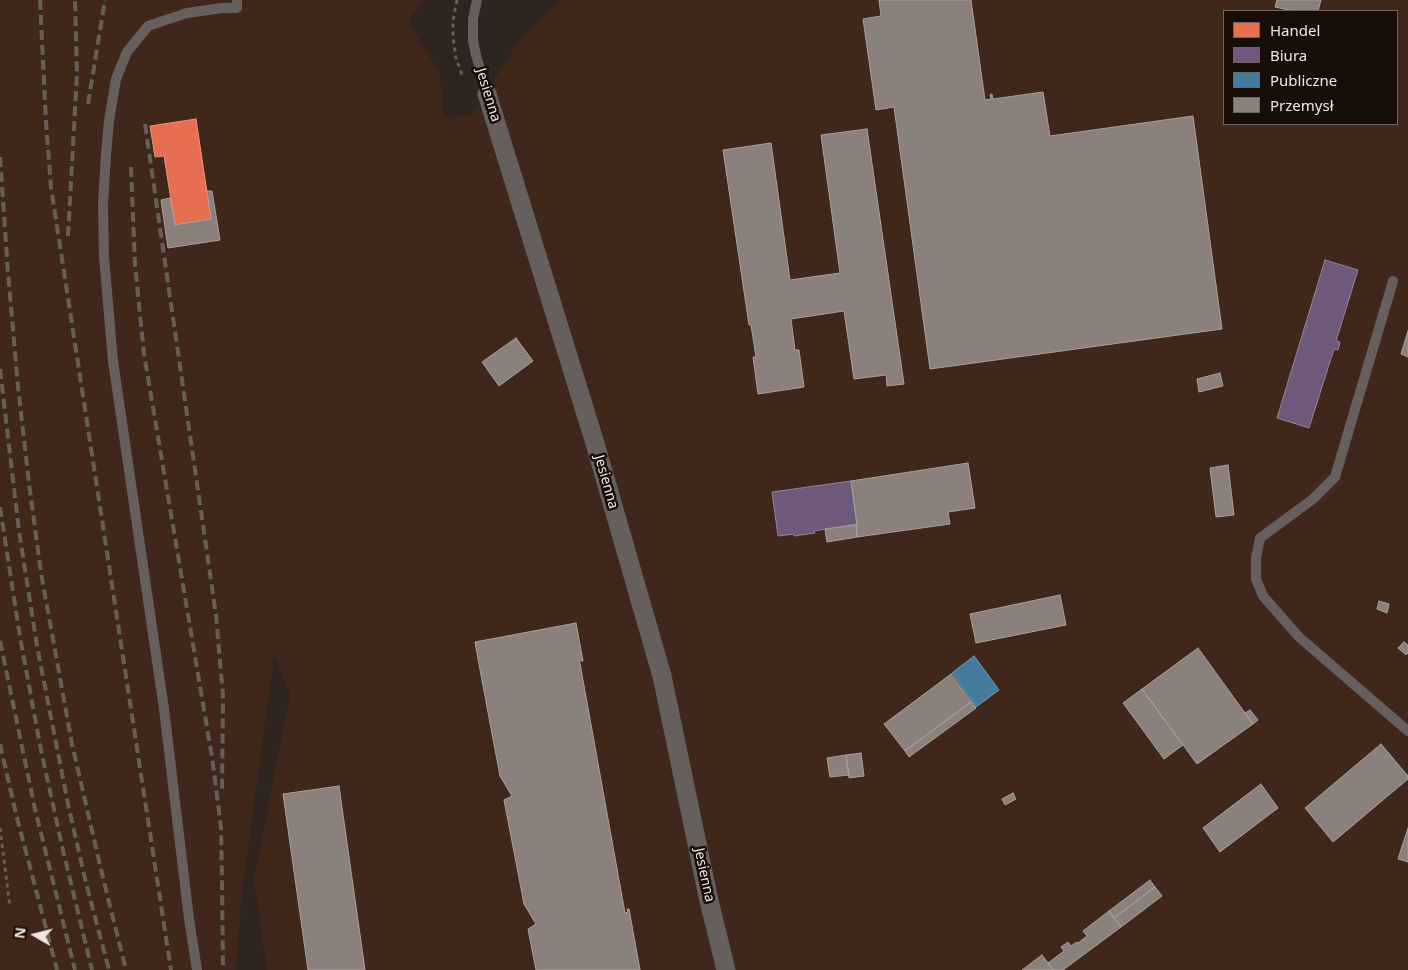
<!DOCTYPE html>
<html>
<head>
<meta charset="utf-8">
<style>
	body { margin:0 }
	#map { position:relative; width:1408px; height:970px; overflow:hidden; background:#2f251f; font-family:"Noto Sans",sans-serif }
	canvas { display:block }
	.legend { position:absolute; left:1223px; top:10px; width:175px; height:115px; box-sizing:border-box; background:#170e0a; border:1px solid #6f645f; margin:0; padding:6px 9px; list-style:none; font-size:15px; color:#f3e6df }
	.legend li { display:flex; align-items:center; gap:10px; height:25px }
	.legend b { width:25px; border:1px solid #6f645f }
	.north { position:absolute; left:10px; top:910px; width:50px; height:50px; -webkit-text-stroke:4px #170e0a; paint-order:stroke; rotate:278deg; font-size:14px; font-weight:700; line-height:20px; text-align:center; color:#f3e6df }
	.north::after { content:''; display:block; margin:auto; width:18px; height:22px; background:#f3e6df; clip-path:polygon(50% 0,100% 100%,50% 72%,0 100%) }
</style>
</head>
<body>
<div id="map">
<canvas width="1408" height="970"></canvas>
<ul class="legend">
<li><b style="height:14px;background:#e76f51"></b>Handel</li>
<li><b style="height:14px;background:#6d597a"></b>Biura</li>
<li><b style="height:14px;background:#457b9d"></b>Publiczne</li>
<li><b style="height:14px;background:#8a817c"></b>Przemysł</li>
</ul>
<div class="north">N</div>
</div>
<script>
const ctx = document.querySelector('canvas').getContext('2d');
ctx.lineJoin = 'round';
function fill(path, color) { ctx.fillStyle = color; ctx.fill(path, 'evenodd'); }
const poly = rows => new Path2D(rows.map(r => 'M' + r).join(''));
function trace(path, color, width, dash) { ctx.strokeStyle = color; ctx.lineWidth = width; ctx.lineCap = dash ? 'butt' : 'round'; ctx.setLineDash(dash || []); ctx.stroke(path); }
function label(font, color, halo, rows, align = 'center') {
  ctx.font = font + ' "Noto Sans",sans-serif'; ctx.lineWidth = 5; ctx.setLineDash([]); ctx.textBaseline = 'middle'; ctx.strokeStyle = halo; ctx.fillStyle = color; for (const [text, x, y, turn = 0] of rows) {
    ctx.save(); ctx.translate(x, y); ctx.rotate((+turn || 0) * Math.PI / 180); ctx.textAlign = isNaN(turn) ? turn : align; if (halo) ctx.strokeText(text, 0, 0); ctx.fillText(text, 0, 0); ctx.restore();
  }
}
const built = poly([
	[0,0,424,0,408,21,439,73,444,118,472,115,520,39,561,0,1408,0,1408,970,267,970,254,880,290,694,274,656,242,893,236,970,0,970],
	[1224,11,1397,11,1397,124,1224,124]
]);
const shops = poly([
	[196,119,211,219,175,225,164,156,155,157,150,126,196,119]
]);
const offices = poly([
	[1325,260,1358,270,1336,341,1340,342,1338,350,1334,349,1309,428,1277,418,1325,260],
	[851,481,857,524,814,531,815,533,794,536,794,534,778,536,772,492,851,481]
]);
const public = poly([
	[974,656,999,690,976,707,952,673,974,656]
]);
const industry = poly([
	[879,0,971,0,985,100,991,99,990,95,992,94,993,99,1043,92,1050,136,1193,116,1222,329,930,369,894,107,876,110,863,19,881,16,879,0],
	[1277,0,1321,0,1318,11,1293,11,1275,7,1277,0],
	[867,129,904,384,887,386,886,375,854,379,844,311,791,319,795,350,799,350,804,387,758,394,753,357,756,357,751,325,749,325,723,150,771,143,790,280,840,273,821,135,867,129],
	[207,191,212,191,220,240,168,248,161,200,170,198,175,225,211,219,207,191],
	[1408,331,1408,357,1401,354,1408,331],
	[516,338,533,361,499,386,482,362,516,338],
	[1220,373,1223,386,1199,392,1197,379,1220,373],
	[968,463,975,508,948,512,950,524,857,537,856,525,857,524,851,481,968,463],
	[1228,465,1234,515,1216,517,1210,468,1228,465],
	[856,525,857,537,827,542,825,529,856,525],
	[1060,595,1066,625,976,643,970,614,1060,595],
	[1379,601,1389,604,1387,613,1377,609,1379,601],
	[576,623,583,661,581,661,581,658,579,658,625,913,628,912,627,909,629,909,640,970,536,970,528,929,536,924,524,904,504,800,512,796,500,776,481,675,475,642,576,623],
	[1404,642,1408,645,1408,653,1406,655,1398,648,1404,642],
	[1198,648,1253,724,1197,764,1142,689,1198,648],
	[951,674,971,702,905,751,884,724,951,674],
	[1142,689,1183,745,1164,759,1123,703,1142,689],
	[971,702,976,708,909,757,905,751,971,702],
	[1250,710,1258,720,1253,724,1245,713,1250,710],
	[1381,744,1408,776,1408,779,1333,842,1305,808,1381,744],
	[861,753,864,776,849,778,846,755,861,753],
	[846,755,849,775,830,777,827,758,846,755],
	[1261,784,1278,808,1220,852,1203,828,1261,784],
	[339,786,365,970,308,970,283,794,339,786],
	[1013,793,1016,799,1005,805,1002,799,1013,793],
	[1408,828,1408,862,1398,859,1408,828],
	[1150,880,1155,887,1114,918,1109,911,1150,880],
	[1155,887,1162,896,1121,927,1114,918,1155,887],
	[1109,911,1121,927,1063,970,1053,970,1048,963,1064,951,1061,947,1068,942,1071,946,1077,942,1078,943,1087,936,1083,931,1109,911],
	[1042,955,1053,970,1022,970,1042,955]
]);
const path = poly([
	[457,0,453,20,453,38,456,58,462,75],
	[0,828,10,907]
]);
const lane = poly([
	[477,0,473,19,473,41,476,55,487,94],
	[1393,281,1335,477,1313,499,1260,538,1256,558,1256,579,1263,596,1299,637,1408,731],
	[197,970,189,919,164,709,113,361,104,257,103,204,106,154,109,121,116,79,127,52,148,26,187,13,222,8,237,8,237,0]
]);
const street = poly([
	[487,94,594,440,662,676,709,901,726,970]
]);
const rail = poly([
	[40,0,46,122,51,187,171,970],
	[88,104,105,0],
	[145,124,216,615,223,696,222,789],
	[0,157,8,272,18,387,29,483,41,573,72,744,103,878,126,970],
	[131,167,135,265,144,354,212,757,218,803,221,828,222,879,223,970],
	[68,236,77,74,75,0],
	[0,369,19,531,37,646,68,804,86,883,109,970],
	[0,507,20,637,41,750,62,846,92,970],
	[0,641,35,809,75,970],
	[0,744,16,814,57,970]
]);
const streetNames = [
	["Jesienna",488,95,73],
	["Jesienna",606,482,74],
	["Jesienna",704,875,78]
];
fill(built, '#3f281b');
fill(shops, '#e76f51');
trace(shops, '#eb937c', 1);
fill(offices, '#6d597a');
trace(offices, '#958398', 1);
fill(public, '#457b9d');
trace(public, '#799bb1', 1);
fill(industry, '#8a817c');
trace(industry, '#aa9f9a', 1);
trace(path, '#645d5a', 3, [4, 4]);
trace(lane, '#65605e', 10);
trace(street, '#65605e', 19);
trace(rail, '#655f5a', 4, [10, 5]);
label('14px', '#f3e6df', '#170e0a', streetNames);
</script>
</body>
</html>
